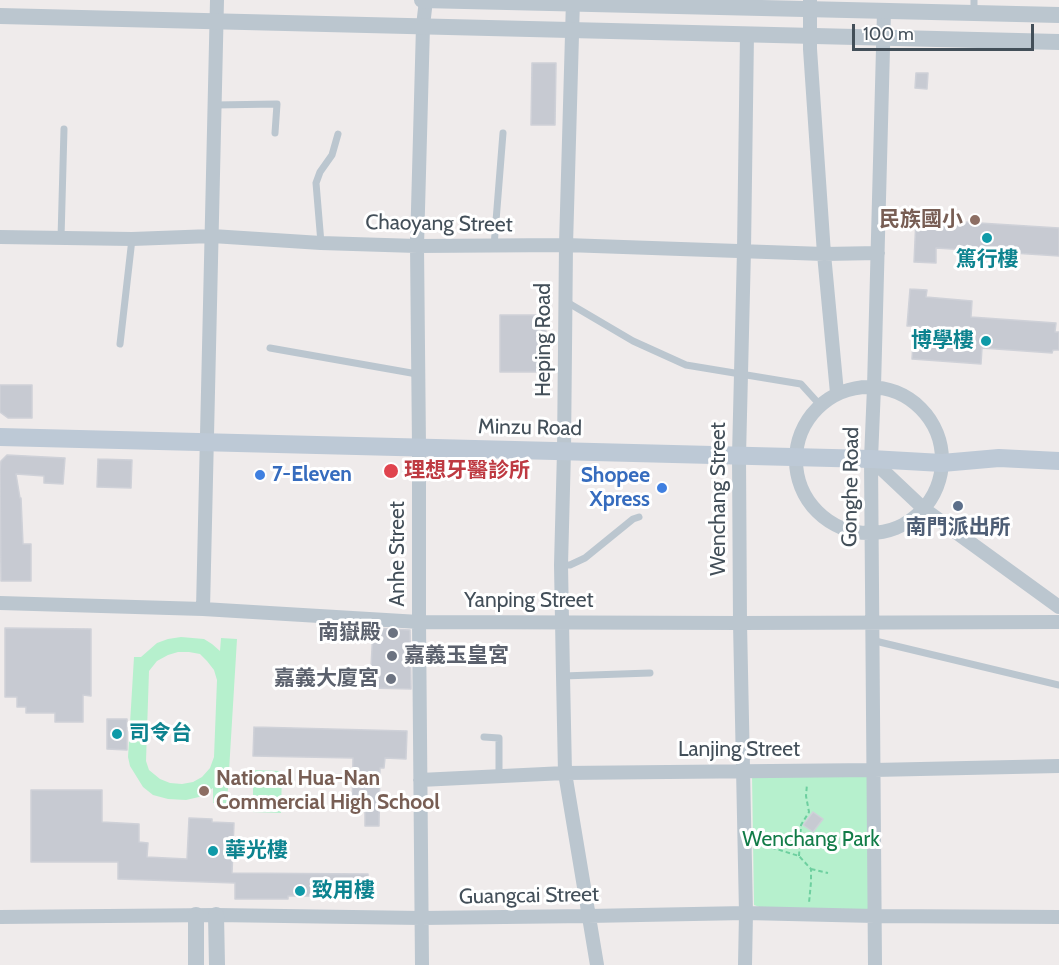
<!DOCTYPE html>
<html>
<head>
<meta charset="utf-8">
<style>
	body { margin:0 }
	#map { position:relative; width:1059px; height:965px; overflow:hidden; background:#efebeb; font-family:Cabin,sans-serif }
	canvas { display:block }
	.scale { position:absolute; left:852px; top:24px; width:182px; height:27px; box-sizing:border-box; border:3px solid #434f59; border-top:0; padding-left:8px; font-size:18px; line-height:21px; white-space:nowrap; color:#434f59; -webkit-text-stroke:4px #fff; paint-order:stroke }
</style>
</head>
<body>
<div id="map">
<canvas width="1059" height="965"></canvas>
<div class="scale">100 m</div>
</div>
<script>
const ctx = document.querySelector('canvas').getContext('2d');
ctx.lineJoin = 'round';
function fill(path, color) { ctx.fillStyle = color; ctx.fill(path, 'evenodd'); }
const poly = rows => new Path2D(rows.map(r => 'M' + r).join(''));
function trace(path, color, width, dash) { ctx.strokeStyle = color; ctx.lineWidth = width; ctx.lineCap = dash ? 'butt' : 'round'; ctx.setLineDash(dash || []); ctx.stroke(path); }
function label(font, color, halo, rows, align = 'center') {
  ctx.font = font + ' Cabin,"Noto Sans TC",sans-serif'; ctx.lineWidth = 6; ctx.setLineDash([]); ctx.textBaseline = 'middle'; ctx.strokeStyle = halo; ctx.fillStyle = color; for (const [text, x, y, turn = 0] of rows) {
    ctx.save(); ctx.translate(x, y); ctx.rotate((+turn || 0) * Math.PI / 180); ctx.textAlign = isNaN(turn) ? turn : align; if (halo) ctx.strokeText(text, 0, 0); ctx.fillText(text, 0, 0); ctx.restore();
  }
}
const green = poly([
	[181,637,204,639,212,644,220,651,221,638,237,639,227,804,213,803,213,788,199,797,186,800,168,799,153,795,143,787,130,766,128,757,134,657,141,657,157,643,168,639],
	[178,652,189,652,200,654,207,661,214,670,217,680,214,757,210,768,202,777,193,782,182,784,170,783,160,779,149,770,146,761,149,671,157,661,168,655],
	[253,770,282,771,281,813,253,812],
	[869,774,870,909,866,912,762,908,754,905,752,775]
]);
const building = poly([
	[532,63,556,63,555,125,531,125,532,63],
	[916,73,928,73,927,89,915,88,916,73],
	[916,219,1059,228,1059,256,936,248,936,263,914,262,916,219],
	[910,289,927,290,926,297,972,301,971,317,1056,323,1055,332,1059,332,1059,350,1053,350,1052,353,982,348,981,364,912,359,914,326,907,326,910,289],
	[500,315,546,315,546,372,500,372,500,315],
	[0,385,32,385,32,418,8,418,0,412,0,385],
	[7,455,65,458,63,484,44,483,44,476,16,474,20,498,21,498,23,544,31,544,31,581,1,581,0,469,1,461,7,455],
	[98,459,132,460,131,488,97,487,98,459],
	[5,628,91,629,91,696,83,695,83,722,55,722,55,713,26,713,26,707,17,707,17,697,5,697,5,628],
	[373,628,410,630,411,689,370,688,373,628],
	[107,719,127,719,127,750,107,749,107,719],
	[254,727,407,731,406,759,385,758,384,768,380,768,379,826,365,826,365,811,352,811,353,758,253,756,254,727],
	[31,790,102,790,102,822,139,824,139,842,148,843,147,857,187,859,189,818,212,819,212,822,234,823,232,873,368,874,368,886,364,886,364,899,311,899,311,896,288,896,288,899,235,899,235,883,118,879,118,862,31,862,31,790],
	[813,812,823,819,813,832,803,825,813,812]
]);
const path = poly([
	[757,843,799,856,811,869,811,882,809,903],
	[799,856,801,825,809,812,806,796,807,784],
	[811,869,828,873]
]);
const service = poly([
	[974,13,974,0],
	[215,105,277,104,275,133],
	[61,238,64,129],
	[321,243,316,183,320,172,332,155,338,134],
	[494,246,503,133],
	[565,301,633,341,686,365,801,384,820,405],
	[120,344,132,239],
	[270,348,417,374],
	[561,565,570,565,585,558,633,519,639,517],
	[871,640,1059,685],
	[563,676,650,673],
	[484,737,499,738,499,776]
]);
const minor = poly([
	[573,0,566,245,564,451,561,565,563,676,565,773,597,965],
	[810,0,810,49,824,254,837,393],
	[0,237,132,239,212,236,321,243,417,246,566,245,824,254,878,253],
	'796 460a73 73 0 1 1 146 0a73 73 0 1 1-146 0Z',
	[871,459,924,509,1059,607],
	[0,603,203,609,419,622,740,623,1059,622],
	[203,609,217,0],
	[420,780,565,773,874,770,1059,766],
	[0,917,216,915,421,918,588,916,746,913,875,916,1059,917],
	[422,965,419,622,419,447,417,246,423,26,426,0],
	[745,965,746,913,740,623,739,456,744,250,747,34],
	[875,965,871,459,874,387,884,11]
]);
const tertiary = poly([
	[422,0,1059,15],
	[0,16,1059,42],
	[216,915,217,965],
	[196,965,196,915]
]);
const secondary = poly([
	[0,437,871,459,942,463,999,458,1059,461]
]);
const markers = [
	[975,220,6,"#8d6e63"],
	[987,238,6,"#0f9aa8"],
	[986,341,6,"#0f9aa8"],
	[391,471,8,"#e0444e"],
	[260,475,6,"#3f7fe0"],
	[662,488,6,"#3f7fe0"],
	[958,506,6,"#5c6f8a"],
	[393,633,6,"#6b7280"],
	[392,656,6,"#6b7280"],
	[391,679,6,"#6b7280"],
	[117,734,6,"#0f9aa8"],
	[204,791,6,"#8d6e63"],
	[213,851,6,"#0f9aa8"],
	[300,891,6,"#0f9aa8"]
];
const educationNames = [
	["民族國小",963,220],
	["National Hua-Nan",216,779,"left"],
	["Commercial High School",216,803,"left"]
];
const streetNames = [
	["Chaoyang Street",439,224,1],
	["Heping Road",544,340,-90],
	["Minzu Road",530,428,1],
	["Gonghe Road",851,487,-89],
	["Wenchang Street",719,499,-90],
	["Anhe Street",398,554,-90],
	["Yanping Street",529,601],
	["Lanjing Street",739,750],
	["Guangcai Street",529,896,-1]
];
const cultureNames = [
	["篤行樓",987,260,"center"],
	["博學樓",974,341,"right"],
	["司令台",129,734],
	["華光樓",225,851],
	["致用樓",312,891]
];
const healthNames = [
	["理想牙醫診所",404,471]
];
const shopNames = [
	["7-Eleven",272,475],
	["Shopee",650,476,"right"],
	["Xpress",650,500,"right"]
];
const serviceNames = [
	["南門派出所",958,528]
];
const worshipNames = [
	["南嶽殿",381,633],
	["嘉義玉皇宮",404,656,"left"],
	["嘉義大廈宮",379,679]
];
const parkNames = [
	["Wenchang Park",811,840]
];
fill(green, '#b6f0cd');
fill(building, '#c7cad2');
trace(building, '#cfd1d8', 1.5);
trace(path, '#6dcf9f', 2, [4.5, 3]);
trace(service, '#bbc6cf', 7);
trace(minor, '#bbc6cf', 14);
trace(tertiary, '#bbc6cf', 16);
trace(secondary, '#bdc9d6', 18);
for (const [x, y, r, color] of markers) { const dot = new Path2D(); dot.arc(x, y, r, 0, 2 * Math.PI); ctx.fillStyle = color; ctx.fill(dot); trace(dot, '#fff', 2); }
label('bold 21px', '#785e54', '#fff', educationNames, 'right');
label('21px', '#434f59', '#fff', streetNames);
label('bold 21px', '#0d838f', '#fff', cultureNames, 'left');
label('bold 21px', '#be3a42', '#fff', healthNames, 'left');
label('bold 21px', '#366cbe', '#fff', shopNames, 'left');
label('bold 21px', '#4e5e75', '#fff', serviceNames);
label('bold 21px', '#5b616d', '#fff', worshipNames, 'right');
label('21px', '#127c48', '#fff', parkNames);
</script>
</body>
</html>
